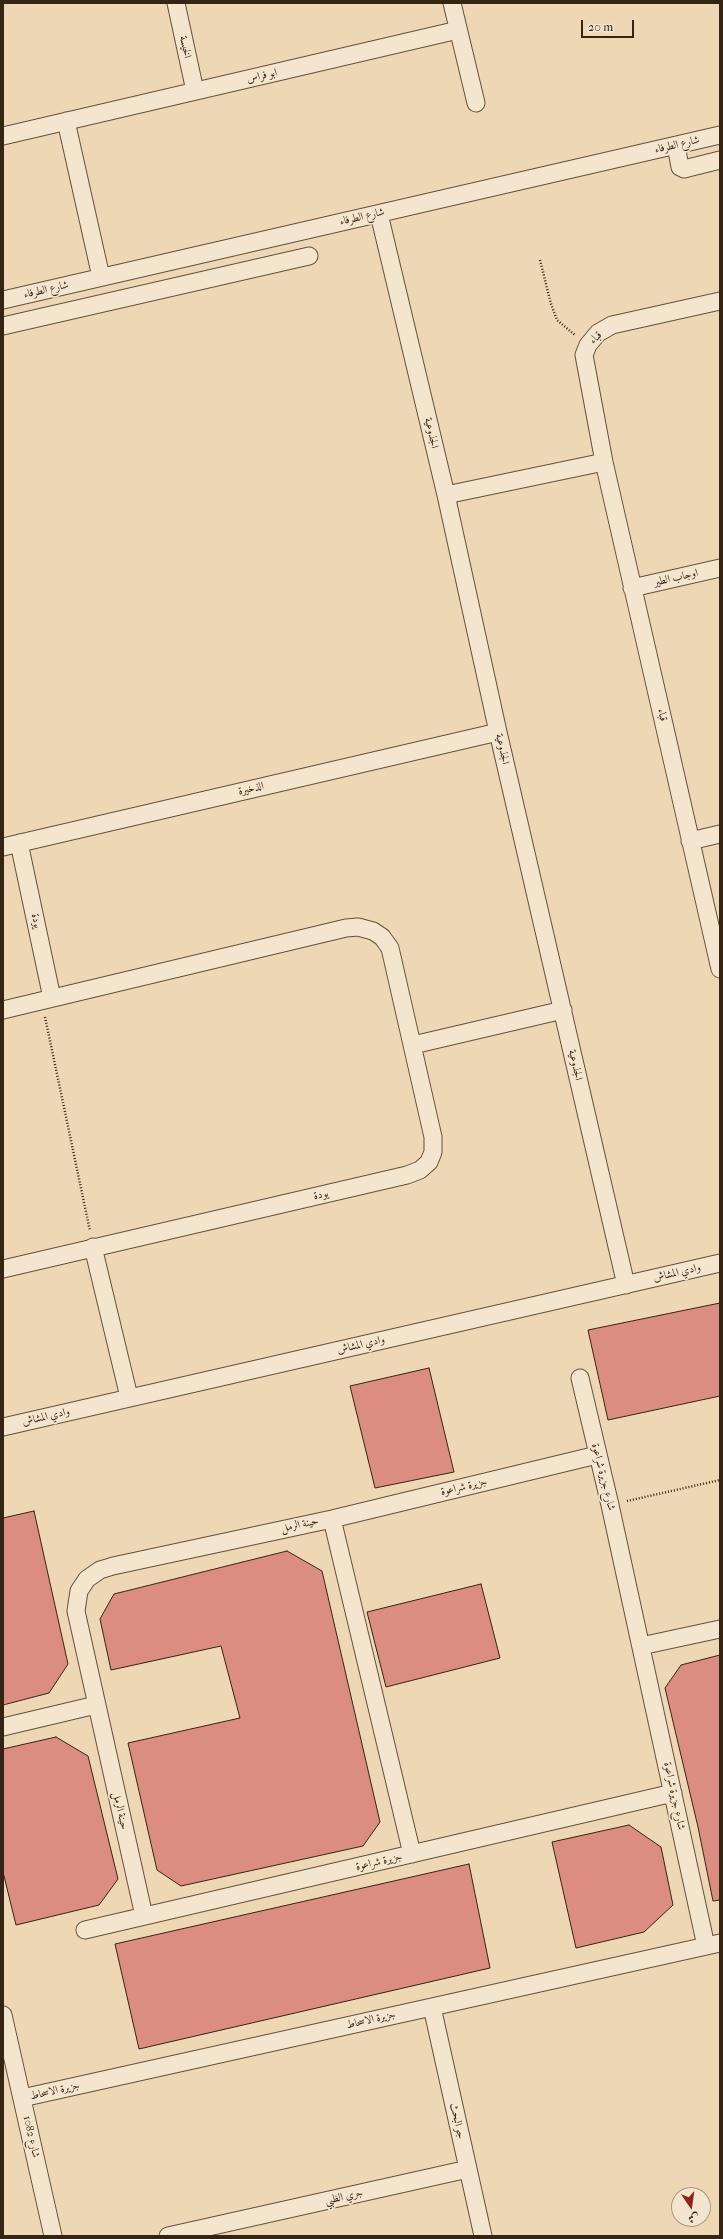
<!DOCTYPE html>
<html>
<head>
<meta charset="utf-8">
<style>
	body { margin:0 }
	#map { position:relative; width:723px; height:2239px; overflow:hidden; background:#eed7b4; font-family:"IM FELL French Canon",Amiri,serif }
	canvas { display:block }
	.frame { position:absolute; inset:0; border:4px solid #362413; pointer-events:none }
	.north { position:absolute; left:671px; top:2187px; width:40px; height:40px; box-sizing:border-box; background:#f4e5ce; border:1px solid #a89883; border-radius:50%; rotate:167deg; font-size:11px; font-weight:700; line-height:16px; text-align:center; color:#362413 }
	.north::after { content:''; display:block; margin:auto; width:14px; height:18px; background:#8f2418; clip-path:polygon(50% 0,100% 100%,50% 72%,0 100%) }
	.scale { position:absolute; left:581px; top:20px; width:53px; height:18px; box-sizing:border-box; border:2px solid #362413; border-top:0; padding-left:5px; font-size:12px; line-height:14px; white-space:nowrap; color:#362413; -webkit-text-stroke:3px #f4e5ce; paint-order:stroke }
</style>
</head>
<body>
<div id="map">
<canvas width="723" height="2239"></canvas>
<div class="frame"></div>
<div class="north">ش</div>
<div class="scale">20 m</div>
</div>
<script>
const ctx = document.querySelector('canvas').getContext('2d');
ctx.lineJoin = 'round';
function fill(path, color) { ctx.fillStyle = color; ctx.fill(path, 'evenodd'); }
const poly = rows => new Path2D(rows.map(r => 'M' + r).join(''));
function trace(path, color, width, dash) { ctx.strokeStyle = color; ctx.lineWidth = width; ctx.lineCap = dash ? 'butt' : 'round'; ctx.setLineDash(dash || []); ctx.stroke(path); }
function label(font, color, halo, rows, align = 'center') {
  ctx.font = font + ' "IM FELL French Canon",Amiri,serif'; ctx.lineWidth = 3.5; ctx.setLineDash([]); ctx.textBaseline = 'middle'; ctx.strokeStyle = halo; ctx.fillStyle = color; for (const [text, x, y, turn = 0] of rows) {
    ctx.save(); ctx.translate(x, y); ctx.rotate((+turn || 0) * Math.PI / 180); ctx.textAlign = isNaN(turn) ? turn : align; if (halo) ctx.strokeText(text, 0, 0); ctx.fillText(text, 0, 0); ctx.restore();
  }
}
const building = poly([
	[720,1303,720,1396,608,1420,588,1330,720,1303],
	[429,1368,454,1472,375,1488,350,1386,429,1368],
	[34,1511,68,1664,49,1693,3,1705,3,1518,34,1511],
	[287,1551,322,1571,380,1822,363,1846,181,1886,157,1870,128,1743,240,1718,221,1646,111,1670,100,1619,114,1594,287,1551],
	[481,1584,500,1658,386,1687,367,1612,481,1584],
	[720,1655,720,1900,713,1901,698,1827,665,1688,681,1665,720,1655],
	[56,1737,88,1756,118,1879,99,1905,16,1925,3,1872,3,1749,56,1737],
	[629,1825,661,1847,673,1905,644,1932,576,1948,552,1842,629,1825],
	[469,1864,490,1968,139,2049,115,1944,469,1864]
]);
const path = poly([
	[540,260,551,304,557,320,575,335],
	[45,1017,90,1231],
	[627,1501,720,1480]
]);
const minor = poly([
	[176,3,195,91],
	[452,3,476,103],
	[66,121,101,277],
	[3,136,458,30],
	[676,145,680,167,684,169,720,160],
	[379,214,446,495,498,732,626,1285],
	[3,300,720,135],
	[720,301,612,325,598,333,588,345,584,355,604,462,720,969],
	[3,326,309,256],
	[446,495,604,462],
	[632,588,720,568],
	[690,841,720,834],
	[19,843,52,998],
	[3,847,498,732],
	[3,1010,346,928,358,927,373,931,382,937,390,948,433,1137,433,1152,429,1162,420,1170,407,1175,3,1269],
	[413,1045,563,1010],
	[93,1247,129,1397],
	[580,1378,610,1505,706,1946],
	[3,1427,720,1263],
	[332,1519,412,1854],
	[641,1646,720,1629],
	[3,1727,96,1705],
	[144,1916,76,1611,79,1591,87,1579,100,1570,113,1566,332,1519,597,1455],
	[85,1930,673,1793],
	[432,2007,483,2236],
	[3,2015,53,2236],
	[22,2098,720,1943],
	[168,2236,468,2169]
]);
const streetNames = [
	["الخيسة",185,47,77],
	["ابو فراس",262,76,-13],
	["شارع الطرفاء",677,145,-13],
	["شارع الطرفاء",362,217,-13],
	["شارع الطرفاء",46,290,-13],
	["قباء",596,338,-44],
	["الجذوعية",431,433,77],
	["اوجاب الطير",676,578,-13],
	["قباء",662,715,77],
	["الجذوعية",502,749,77],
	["الذخيرة",251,789,-13],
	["يودة",36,921,78],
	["الجذوعية",575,1065,77],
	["يودة",321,1195,-13],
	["وادي المشاش",677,1273,-13],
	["وادي المشاش",361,1345,-13],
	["وادي المشاش",46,1417,-13],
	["شارع جزيرة شراعوة",603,1477,76],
	["جزيرة شراعوة",464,1487,-13],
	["حينة الرمل",300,1525,-12],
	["شارع جزيرة شراعوة",674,1796,78],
	["حينة الرمل",120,1811,77],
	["جزيرة شراعوة",379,1862,-13],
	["جزيرة الاسحاط",371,2020,-13],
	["جزيرة الاسحاط",55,2091,-13],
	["جو البحث",457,2121,77],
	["شارع 1082",31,2137,77],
	["جري الظبي",344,2197,-13]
];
fill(building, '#da8d80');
trace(building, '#362413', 1);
trace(minor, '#64513b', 19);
trace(path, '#362413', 2.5, [1, 2]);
trace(minor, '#f4e5ce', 17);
label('11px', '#362413', '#f4e5ce', streetNames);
</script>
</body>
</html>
